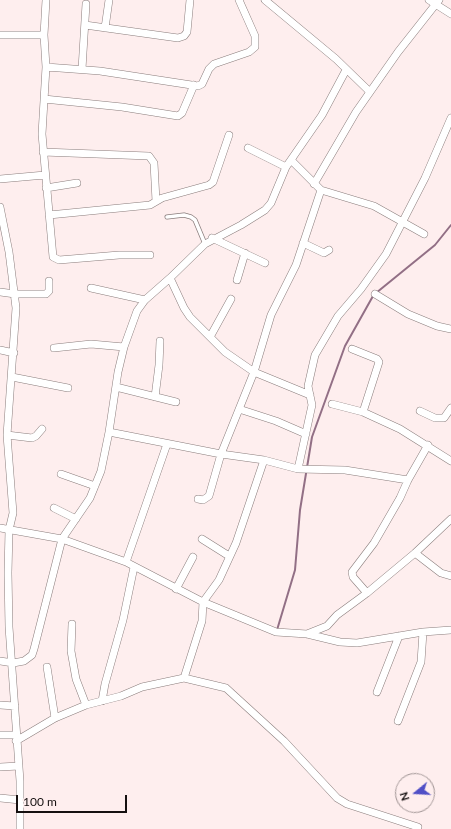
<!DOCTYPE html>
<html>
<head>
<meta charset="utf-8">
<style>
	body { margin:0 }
	#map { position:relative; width:451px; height:829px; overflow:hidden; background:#feeeee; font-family:Lato,sans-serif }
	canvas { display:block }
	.north { position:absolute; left:395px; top:773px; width:40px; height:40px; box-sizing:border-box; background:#feeeee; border:1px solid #a19595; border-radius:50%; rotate:252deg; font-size:11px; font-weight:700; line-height:16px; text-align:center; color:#151010 }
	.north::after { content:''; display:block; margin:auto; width:14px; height:18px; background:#504fc6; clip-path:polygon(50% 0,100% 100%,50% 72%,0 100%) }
	.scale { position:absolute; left:16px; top:795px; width:111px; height:18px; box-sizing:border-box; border:2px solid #151010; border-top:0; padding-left:5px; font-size:12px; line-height:14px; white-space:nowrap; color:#151010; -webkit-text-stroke:3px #feeeee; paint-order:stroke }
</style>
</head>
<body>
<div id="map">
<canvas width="451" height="829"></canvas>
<div class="north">N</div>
<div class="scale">100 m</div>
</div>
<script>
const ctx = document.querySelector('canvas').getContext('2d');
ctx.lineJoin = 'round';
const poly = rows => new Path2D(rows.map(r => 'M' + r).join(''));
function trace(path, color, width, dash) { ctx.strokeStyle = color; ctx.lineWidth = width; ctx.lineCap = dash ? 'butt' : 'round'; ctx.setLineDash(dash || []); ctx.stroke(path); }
const stream = poly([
	[376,293,435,245,451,225],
	[277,630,295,570,300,510,312,437,345,346,373,296]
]);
const service = poly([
	[167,217,184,215,191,217,195,220,205,244]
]);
const minor = poly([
	[46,0,44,35,46,67,42,134,53,257,59,260,119,255,150,255],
	[265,0,336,59,370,92],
	[429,0,451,14],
	[85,25,178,38,184,36,187,32,190,0],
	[105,28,109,0],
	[0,35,44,35],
	[46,67,100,71,198,86,202,84,209,69,214,64,249,52,255,47,255,36,239,0],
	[82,69,86,4],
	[44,99,122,107,178,116,182,113,194,85],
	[248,148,286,167],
	[43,152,149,156,154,163,156,201],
	[291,160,321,190,374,206,424,234],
	[0,179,45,175],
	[314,184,356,112,398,52,439,0],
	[46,188,77,183],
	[0,207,9,252,16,308,7,435,13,513,9,530,8,573,9,627,20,781,20,829],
	[49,215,150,205,162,198,209,185,213,182,229,135],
	[212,238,265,263],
	[303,243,324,253,329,250],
	[170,278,184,308,190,317,225,352,254,372,221,454,209,496,203,500,198,499],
	[237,280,245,253],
	[91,288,145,300],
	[0,292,15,294,46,294,49,291,49,281],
	[375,294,408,314,437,326,451,329],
	[210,337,231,299],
	[54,348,91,344,124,347],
	[352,349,377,359,379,362,363,412],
	[0,350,14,353],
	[12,377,68,388],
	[116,387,176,402],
	[310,395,254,372,271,315,296,265,321,190],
	[155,397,159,365,160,341],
	[332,404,363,412,400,429,451,461],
	[239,409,276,421,306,434],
	[420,411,435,418,444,418,451,408],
	[109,432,221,454,264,460,298,469,345,470,408,480],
	[7,435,32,438,36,436,42,429],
	[298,469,312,405,308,386,315,355,338,316,361,289,386,254,425,178,451,118],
	[61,474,95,486],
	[54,508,76,519],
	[0,528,62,539,126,562,203,602,276,632,307,634,340,642,357,643,423,632,451,630],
	[202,539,229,556],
	[415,553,441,573,451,576],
	[126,562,167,444],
	[176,589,193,557],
	[367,593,353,577,352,572,374,543,400,498,408,480,428,445],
	[72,624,71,651,76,679,86,705],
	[307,634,327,626,337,615,367,593,415,553,451,519],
	[0,661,13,663,24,661,32,655,34,649,62,539,90,498,101,471,109,432,118,372,124,347,137,311,145,300,170,278,205,244,241,225,265,210,271,203,286,167,322,115,346,70],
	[47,667,55,718],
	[184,678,226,688,284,741,337,798,347,804,418,827],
	[377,692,399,636],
	[102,701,105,684,123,620,134,567],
	[0,705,15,706],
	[398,721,421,662,423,632],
	[0,735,17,735],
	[16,741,55,718,86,705,121,696,142,687,184,678,202,621,203,602,219,580,236,543,264,460],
	[0,767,19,766],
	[0,798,20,800]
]);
trace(stream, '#926f85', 2);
trace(service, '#8a7d7c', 5);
trace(minor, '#8a7d7c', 8);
trace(service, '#fff', 3.5);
trace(minor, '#fff', 7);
</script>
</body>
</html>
